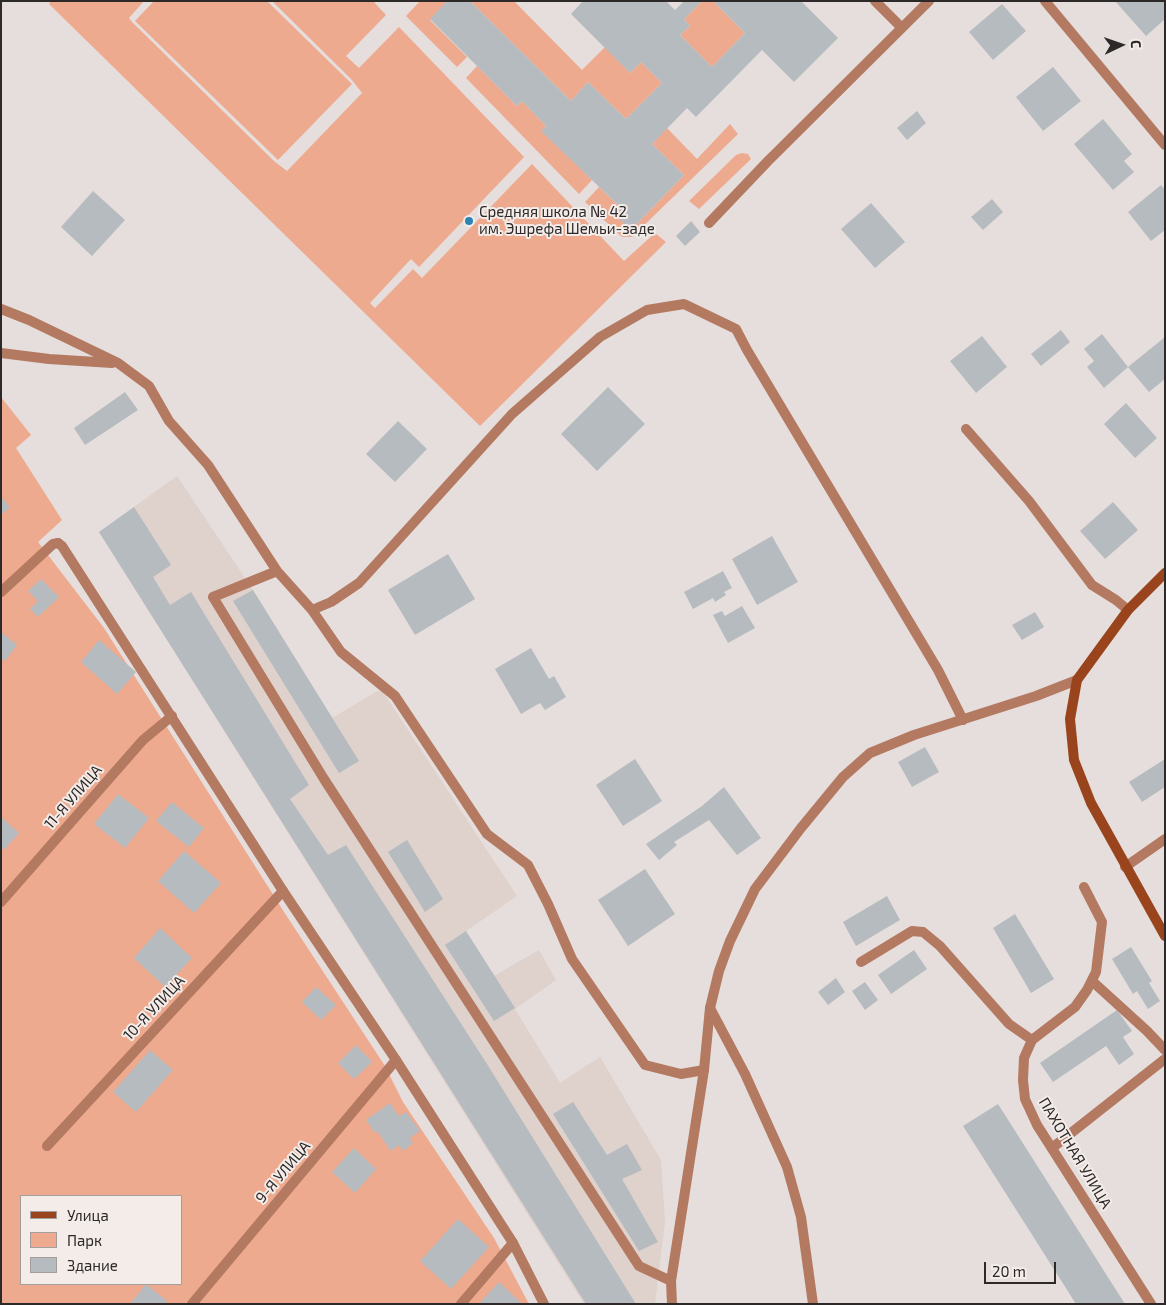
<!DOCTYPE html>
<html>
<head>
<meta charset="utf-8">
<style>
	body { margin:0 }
	#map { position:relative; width:1166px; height:1305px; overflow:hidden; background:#e5dedc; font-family:"Exo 2",sans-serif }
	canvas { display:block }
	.frame { position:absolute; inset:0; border:2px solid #2c2928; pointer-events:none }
	.legend { position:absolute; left:20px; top:1195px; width:162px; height:90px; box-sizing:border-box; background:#f3ece9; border:1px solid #a39e9c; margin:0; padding:6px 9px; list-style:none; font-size:15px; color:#2c2928 }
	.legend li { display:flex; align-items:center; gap:10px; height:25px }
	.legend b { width:25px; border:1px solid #a39e9c }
	.north { position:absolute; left:1096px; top:20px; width:50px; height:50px; -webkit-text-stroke:4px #f3ece9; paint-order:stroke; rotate:87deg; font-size:14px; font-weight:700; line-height:20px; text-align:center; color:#2c2928 }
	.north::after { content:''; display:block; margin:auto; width:18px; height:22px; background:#2c2928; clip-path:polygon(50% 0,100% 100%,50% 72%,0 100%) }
	.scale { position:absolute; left:984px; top:1262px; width:72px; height:22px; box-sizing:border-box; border:2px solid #2c2928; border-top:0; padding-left:6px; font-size:15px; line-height:18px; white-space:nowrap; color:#2c2928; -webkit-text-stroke:4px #f3ece9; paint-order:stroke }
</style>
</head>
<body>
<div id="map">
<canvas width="1166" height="1305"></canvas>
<div class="frame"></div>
<ul class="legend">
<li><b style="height:6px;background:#99441c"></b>Улица</li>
<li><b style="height:14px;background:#eeaa8f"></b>Парк</li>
<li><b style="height:14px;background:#b6bbbf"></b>Здание</li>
</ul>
<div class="north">С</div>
<div class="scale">20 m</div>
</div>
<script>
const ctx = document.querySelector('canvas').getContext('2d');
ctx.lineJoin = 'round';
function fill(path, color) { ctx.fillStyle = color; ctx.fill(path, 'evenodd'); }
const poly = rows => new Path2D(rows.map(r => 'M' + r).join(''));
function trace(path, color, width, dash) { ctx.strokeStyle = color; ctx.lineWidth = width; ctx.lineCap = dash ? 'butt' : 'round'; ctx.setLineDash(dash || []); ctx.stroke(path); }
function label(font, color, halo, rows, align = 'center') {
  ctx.font = font + ' "Exo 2",sans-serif'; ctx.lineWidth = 4; ctx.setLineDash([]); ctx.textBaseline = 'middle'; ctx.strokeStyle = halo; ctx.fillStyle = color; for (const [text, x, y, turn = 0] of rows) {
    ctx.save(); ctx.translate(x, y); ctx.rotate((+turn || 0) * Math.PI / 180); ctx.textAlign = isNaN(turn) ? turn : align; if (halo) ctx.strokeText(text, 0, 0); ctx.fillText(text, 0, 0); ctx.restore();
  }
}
const built = poly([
	[177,476,253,590,332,718,381,689,517,896,466,931,494,976,539,950,556,980,515,1009,560,1083,600,1057,661,1160,665,1222,655,1304,584,1304,99,532]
]);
const green = poly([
	[51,1,144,1,129,18,132,22,274,161,287,171,362,93,352,80,272,1,373,1,386,15,346,56,359,68,399,27,524,157,419,267,411,259,370,303,375,308,413,269,422,278,532,164,624,261,655,233,666,242,480,426,49,4],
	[154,1,267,1,352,84,278,160,135,21],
	[420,1,447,1,430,20,467,57,457,67,406,16],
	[470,1,514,1,582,70,605,47,630,73,641,62,662,83,626,119,588,82,571,101],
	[702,1,713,1,745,33,712,67,680,35,690,26,684,19],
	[477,66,517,106,522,101,546,126,542,131,592,180,579,194,466,78],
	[730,124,738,134,632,237,622,237,585,202,599,187,620,207,614,213,631,230,684,175,652,144,667,128,697,159],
	[742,153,748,154,751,159,699,209,689,201,736,155],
	[1,397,31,435,16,448,62,520,38,542,104,628,286,915,385,1066,403,1102,494,1238,529,1304,1,1304],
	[21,1196,181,1196,181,1284,21,1284]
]);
const building = poly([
	[447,1,470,1,571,101,588,82,626,119,662,83,641,62,630,73,571,14,583,1,666,1,675,10,684,1,702,1,684,19,690,26,680,35,712,67,745,33,713,1,801,1,838,38,794,82,762,50,696,117,687,108,652,144,684,175,631,230,613,213,620,207,541,131,546,126,522,101,517,106,430,19],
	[1115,1,1165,1,1165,19,1146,36],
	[1002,4,1026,31,993,60,969,32],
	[1053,67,1081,101,1043,131,1016,97],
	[917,111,926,123,907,140,897,128],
	[1103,119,1132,154,1124,161,1134,172,1113,190,1074,144],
	[1161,185,1165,190,1165,230,1151,241,1128,212],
	[93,191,125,220,92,256,61,227],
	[992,199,1003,212,983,230,971,217],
	[871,203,905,242,875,268,841,229],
	[691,221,700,232,685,246,676,236],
	[1061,330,1070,342,1041,366,1031,354],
	[1102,334,1128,367,1104,388,1087,367,1094,361,1084,349],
	[982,336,1007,367,976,393,950,361],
	[1165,337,1165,379,1149,392,1128,367],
	[608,387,645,424,597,471,561,434],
	[125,392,138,410,85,445,74,428],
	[1126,403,1157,438,1135,458,1104,424],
	[398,421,427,449,395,482,366,454],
	[1,497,10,507,1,515],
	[1113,502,1138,530,1105,559,1080,531],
	[134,507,171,565,153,577,170,605,191,592,309,785,290,799,328,855,346,845,487,1064,636,1304,586,1304,99,532],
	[772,536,798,582,757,605,732,559],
	[448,554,475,599,415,635,388,590],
	[723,571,732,588,724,592,726,595,715,602,713,598,693,609,684,592],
	[41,579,59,597,38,617,30,609,38,601,28,591],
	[253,590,359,761,339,773,233,601],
	[742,606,755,628,728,643,713,615,722,611,725,616],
	[1035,612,1044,627,1022,640,1012,625],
	[1,632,17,645,5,661,1,658],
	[99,640,136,672,117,694,81,662],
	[531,648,549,679,554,676,566,697,545,710,540,703,521,714,495,669],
	[925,747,939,772,912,787,898,762],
	[635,759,662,801,623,826,596,785],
	[1165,759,1165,787,1142,802,1129,782],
	[724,787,761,838,737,855,709,820,674,842,677,845,659,860,646,844,702,806],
	[118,794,149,818,125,848,94,824],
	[172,802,204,828,189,847,156,821],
	[1,817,19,833,4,850,1,847],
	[407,840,443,899,425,912,388,852],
	[184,851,221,883,194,913,158,881],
	[645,869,675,914,628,946,598,900],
	[887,896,900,920,856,946,843,922],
	[1015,914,1054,979,1031,993,993,928],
	[160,928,192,958,165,987,134,958],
	[466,931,515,1008,494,1021,445,945],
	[1131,947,1152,981,1149,983,1160,1001,1148,1009,1137,991,1133,994,1112,959],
	[914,950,927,969,891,994,878,975],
	[836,978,845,992,828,1005,818,992],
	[865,982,878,1000,865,1010,852,991],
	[316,987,336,1005,321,1020,302,1002],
	[1117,1010,1132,1031,1123,1037,1134,1054,1119,1065,1106,1046,1053,1082,1040,1063],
	[356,1045,372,1062,354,1079,338,1063],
	[150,1050,173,1070,136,1112,113,1092],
	[573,1102,607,1155,627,1144,642,1170,622,1179,658,1242,639,1251,553,1114],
	[390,1103,399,1116,406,1112,420,1131,410,1138,413,1143,403,1151,399,1145,391,1151,377,1131,375,1133,366,1120],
	[998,1104,1125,1304,1076,1304,963,1126],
	[354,1148,376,1169,355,1193,332,1172],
	[458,1219,489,1247,451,1289,420,1261],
	[499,1282,522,1304,479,1304],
	[146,1284,167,1301,165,1304,130,1304]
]);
const service = poly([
	[875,1,902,28],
	[709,223,768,161,929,1],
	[1,309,29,320,118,363,149,386,169,421,208,465,277,571,312,610,341,652,395,696,487,834,528,865,548,904,572,959,645,1065,681,1074,704,1070],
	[1,353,49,359,112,363],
	[966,429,1029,501,1092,585,1116,600,1128,610],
	[277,571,213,597,324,779,639,1266,671,1281],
	[1,592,53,544,58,543],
	[312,610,331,602,359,583,512,414,600,337,647,310,684,304,736,329,747,350,938,670,963,720],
	[1125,867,1165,839],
	[1,902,143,740,172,716],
	[861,962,912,931,923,932,940,946,1009,1024,1032,1040],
	[1092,981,1147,1031,1165,1050],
	[710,1008,745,1074,787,1167,801,1217,813,1304],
	[47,1146,283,891],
	[192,1304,396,1060],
	[461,1304,513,1243]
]);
const minor = poly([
	[1045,1,1165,145],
	[58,543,62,546,283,891,396,1060,513,1243,544,1304],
	[1084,887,1102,922,1096,972,1087,990,1075,1007,1032,1040,1024,1058,1023,1080,1025,1099,1037,1125,1151,1304],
	[1052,1148,1165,1059]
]);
const tertiary = poly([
	[672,1304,671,1281,704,1070,710,1008,719,971,730,941,755,889,801,828,843,777,870,753,914,735,1036,696,1077,680]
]);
const secondary = poly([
	[1165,573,1128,610,1077,680,1070,719,1074,760,1091,803,1165,936]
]);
const markers = [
	[469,221,5,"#2c84b2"]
];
const poiNames = [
	["Средняя школа № 42",479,212],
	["им. Эшрефа Шемьи-заде",479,229]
];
const streetNames = [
	["11-Я УЛИЦА",73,797,-49],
	["10-Я УЛИЦА",154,1008,-47],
	["ПАХОТНАЯ УЛИЦА",1075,1153,59],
	["9-Я УЛИЦА",283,1172,-50]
];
fill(built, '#dfd1cb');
fill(green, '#eeaa8f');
fill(building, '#b6bbbf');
trace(service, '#b47961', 10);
trace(minor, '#b47961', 10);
trace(tertiary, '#b47961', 10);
trace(secondary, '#99441c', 10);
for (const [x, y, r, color] of markers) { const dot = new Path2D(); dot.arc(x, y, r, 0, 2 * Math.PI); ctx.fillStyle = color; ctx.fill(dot); trace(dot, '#f3ece9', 2); }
label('15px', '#2c2928', '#f3ece9', poiNames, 'left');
label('15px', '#2c2928', '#f3ece9', streetNames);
</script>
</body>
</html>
